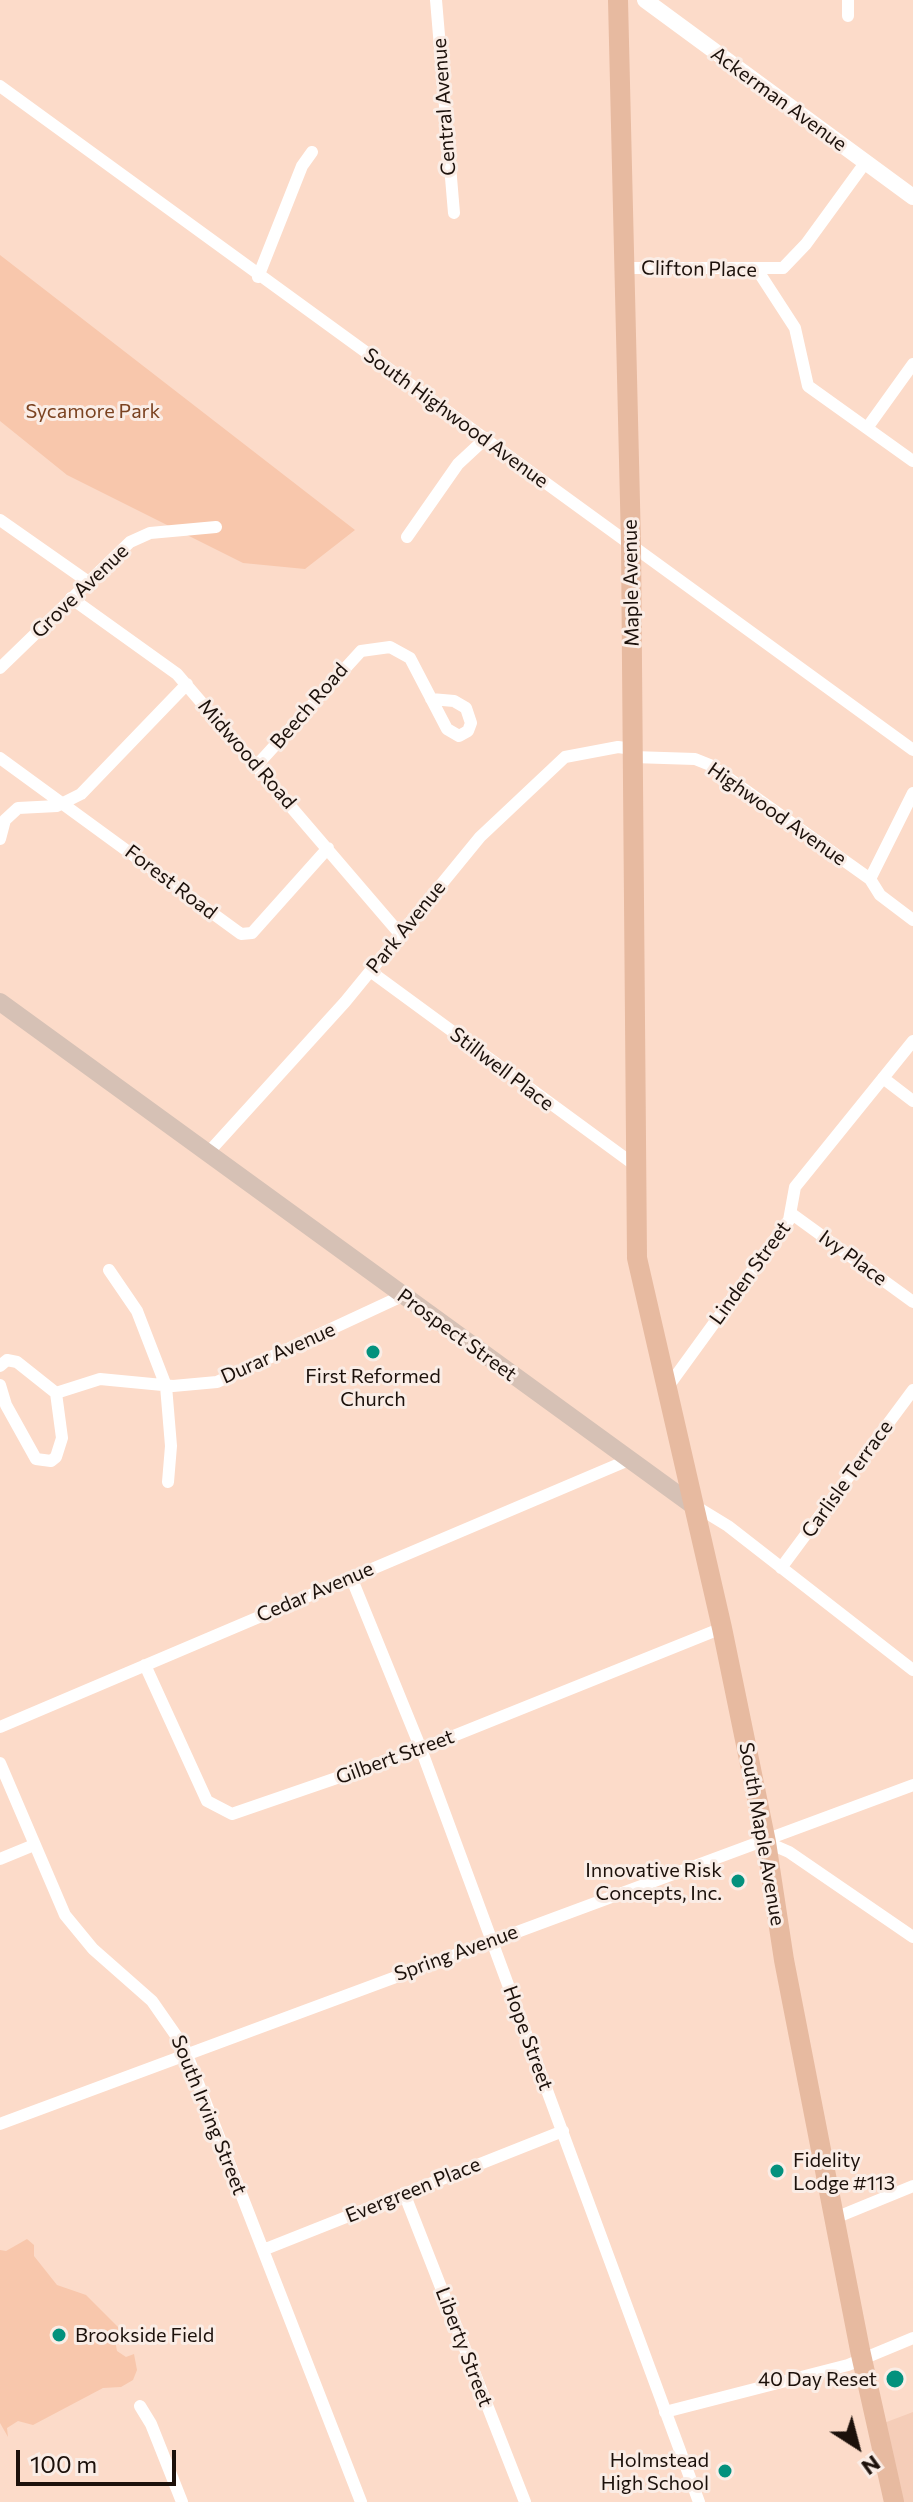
<!DOCTYPE html>
<html>
<head>
<meta charset="utf-8">
<style>
	body { margin:0 }
	#map { position:relative; width:913px; height:2502px; overflow:hidden; background:#fcdbc9; font-family:Commissioner,sans-serif }
	canvas { display:block }
	.north { position:absolute; left:817px; top:2406px; width:80px; height:80px; -webkit-text-stroke:6px #faede6; paint-order:stroke; rotate:144deg; font-size:22px; font-weight:700; line-height:32px; text-align:center; color:#1c110b }
	.north::after { content:''; display:block; margin:auto; width:28px; height:36px; background:#1c110b; clip-path:polygon(50% 0,100% 100%,50% 72%,0 100%) }
	.scale { position:absolute; left:16px; top:2450px; width:160px; height:36px; box-sizing:border-box; border:4px solid #1c110b; border-top:0; padding-left:10px; font-size:24px; line-height:28px; white-space:nowrap; color:#1c110b; -webkit-text-stroke:6px #faede6; paint-order:stroke }
</style>
</head>
<body>
<div id="map">
<canvas width="913" height="2502"></canvas>
<div class="north">N</div>
<div class="scale">100 m</div>
</div>
<script>
const ctx = document.querySelector('canvas').getContext('2d');
ctx.lineJoin = 'round';
function fill(path, color) { ctx.fillStyle = color; ctx.fill(path, 'evenodd'); }
const poly = rows => new Path2D(rows.map(r => 'M' + r).join(''));
function trace(path, color, width, dash) { ctx.strokeStyle = color; ctx.lineWidth = width; ctx.lineCap = dash ? 'butt' : 'round'; ctx.setLineDash(dash || []); ctx.stroke(path); }
function label(font, color, halo, rows, align = 'center') {
  ctx.font = font + ' Commissioner,sans-serif'; ctx.lineWidth = 6; ctx.setLineDash([]); ctx.textBaseline = 'middle'; ctx.strokeStyle = halo; ctx.fillStyle = color; for (const [text, x, y, turn = 0] of rows) {
    ctx.save(); ctx.translate(x, y); ctx.rotate((+turn || 0) * Math.PI / 180); ctx.textAlign = isNaN(turn) ? turn : align; if (halo) ctx.strokeText(text, 0, 0); ctx.fillText(text, 0, 0); ctx.restore();
  }
}
const built = poly([
	[913,2412,913,2502,896,2502,884,2423]
]);
const green = poly([
	[0,255,355,530,305,569,243,563,67,475,0,421],
	[27,2239,34,2245,34,2256,57,2285,86,2295,121,2330,115,2340,117,2351,126,2357,134,2354,137,2370,133,2380,121,2387,103,2388,33,2425,18,2421,7,2428,8,2437,0,2423,0,2250,6,2251]
]);
const minor = poly([
	[436,0,454,213],
	[848,0,848,16],
	[0,86,913,750],
	[625,268,783,268,806,244,865,163],
	[758,271,795,328,808,386,913,461],
	[258,277,302,166,312,152],
	[867,428,913,364],
	[0,520,87,581],
	[407,537,458,464,486,438],
	[71,598,177,674,400,934],
	[0,668,130,542,150,533,216,527],
	[633,757,695,759,710,765,870,879],
	[0,758,241,934,252,933,328,848],
	[258,764,361,651,390,647,410,658,447,729,459,736,468,731,471,723,466,708,454,701,431,699],
	[913,793,870,879,880,895,913,920],
	[0,839,5,820,18,808,57,806,81,794,187,684],
	[370,971,636,1166],
	[883,1078,913,1101],
	[207,1154,345,1002,480,837,565,757,618,747,633,749],
	[792,1214,913,1302],
	[109,1270,137,1311,166,1386,171,1446,168,1482],
	[0,1366,7,1360,17,1362,56,1393,62,1438,56,1457,51,1461,36,1459,6,1405,0,1385],
	[667,1388,789,1220,795,1187,913,1041],
	[56,1393,100,1379,173,1386,217,1382,402,1296],
	[692,1504,728,1526,913,1670],
	[781,1568,913,1390],
	[351,1577,421,1749,699,2502],
	[145,1665,207,1801,232,1814,421,1749,722,1628],
	[0,1727,631,1459],
	[0,1763,65,1915,93,1949,152,2001,184,2047,361,2502],
	[766,1842,789,1852,913,1937],
	[0,1859,34,1845],
	[0,2124,913,1785],
	[404,2193,525,2502],
	[835,2218,913,2186],
	[263,2250,563,2131],
	[140,2406,151,2424,182,2502],
	[665,2412,848,2365,913,2338]
]);
const tertiary = poly([
	[645,0,913,197]
]);
const secondary = poly([
	[0,1002,691,1504]
]);
const primary = poly([
	[618,0,631,544,637,1258,722,1628,766,1842,784,1960,860,2350,894,2502]
]);
const markers = [
	[373,1352,8,"#03917d"],
	[738,1881,8,"#03917d"],
	[777,2171,8,"#03917d"],
	[59,2335,8,"#03917d"],
	[895,2379,10,"#03917d"],
	[725,2471,8,"#03917d"]
];
const streetNames = [
	["Ackerman Avenue",779,99,36],
	["Central Avenue",444,107,-94],
	["Clifton Place",699,269,1],
	["South Highwood Avenue",456,418,36],
	["Maple Avenue",631,583,-91],
	["Grove Avenue",80,591,-44],
	["Beech Road",309,706,-49],
	["Midwood Road",247,754,49],
	["Highwood Avenue",777,814,35],
	["Forest Road",171,882,37],
	["Park Avenue",406,927,-51],
	["Stillwell Place",502,1069,37],
	["Ivy Place",853,1258,36],
	["Linden Street",750,1273,-54],
	["Prospect Street",457,1335,36],
	["Durar Avenue",278,1353,-24],
	["Carlisle Terrace",847,1479,-54],
	["Cedar Avenue",315,1592,-23],
	["Gilbert Street",395,1757,-20],
	["South Maple Avenue",762,1834,80],
	["Spring Avenue",456,1953,-20],
	["Hope Street",528,2038,70],
	["South Irving Street",209,2115,68],
	["Evergreen Place",413,2190,-22],
	["Liberty Street",464,2347,69]
];
const parkNames = [
	["Sycamore Park",93,411]
];
const poiNames = [
	["First Reformed",373,1376,"center"],
	["Church",373,1399,"center"],
	["Innovative Risk",722,1870],
	["Concepts, Inc.",722,1893],
	["Fidelity",793,2160,"left"],
	["Lodge #113",793,2183,"left"],
	["Brookside Field",75,2335,"left"],
	["40 Day Reset",877,2379],
	["Holmstead",709,2460],
	["High School",709,2483]
];
fill(built, '#f5cdb8');
fill(green, '#f8c7ac');
trace(minor, '#fff', 12);
trace(tertiary, '#fff', 16);
trace(secondary, '#d6c1b5', 18);
trace(primary, '#e7baa0', 20);
for (const [x, y, r, color] of markers) { const dot = new Path2D(); dot.arc(x, y, r, 0, 2 * Math.PI); ctx.fillStyle = color; ctx.fill(dot); trace(dot, '#faede6', 3); }
label('20px', '#1c110b', '#faede6', streetNames);
label('20px', '#7b4321', '#faede6', parkNames);
label('20px', '#1c110b', '#faede6', poiNames, 'right');
</script>
</body>
</html>
